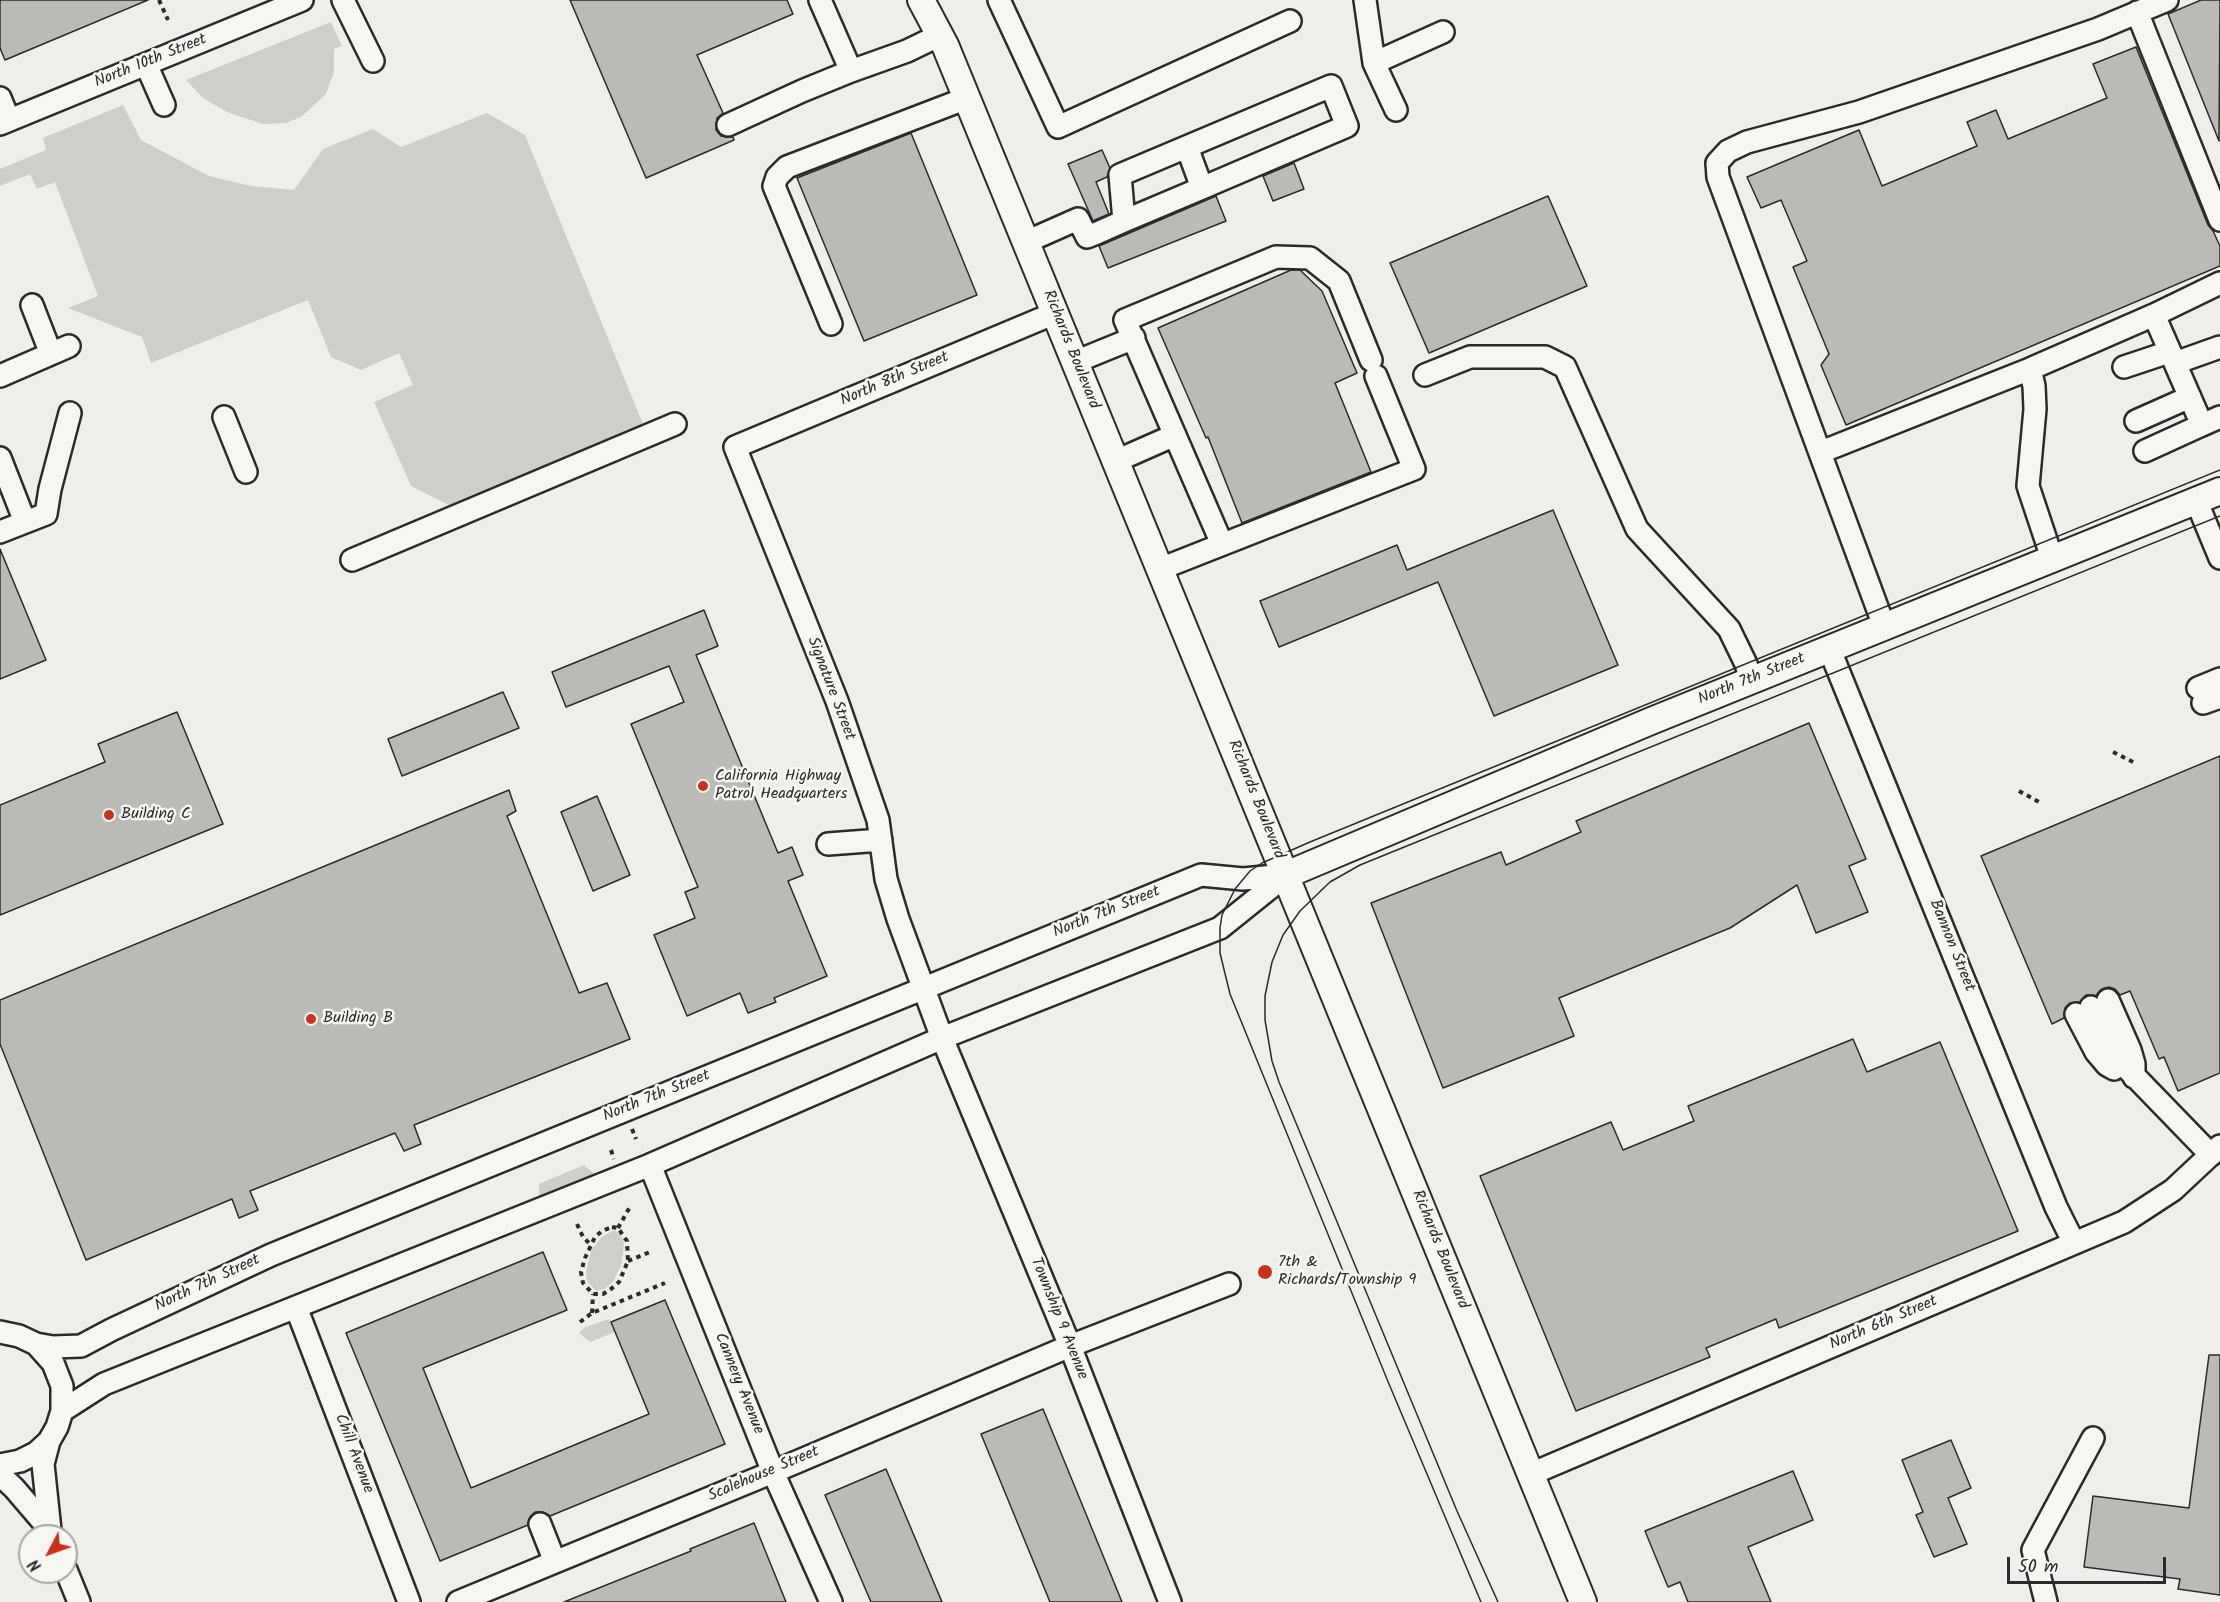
<!DOCTYPE html>
<html>
<head>
<meta charset="utf-8">
<style>
	body { margin:0 }
	#map { position:relative; width:2220px; height:1602px; overflow:hidden; background:#eeeeea; font-family:Kalam,sans-serif }
	canvas { display:block }
	.north { position:absolute; left:18px; top:1524px; width:60px; height:60px; box-sizing:border-box; background:#f6f6f2; border:2px solid #a5a5a2; border-radius:50%; rotate:229deg; font-size:16px; font-weight:700; line-height:24px; text-align:center; color:#2b2b2b }
	.north::after { content:''; display:block; margin:auto; width:21px; height:27px; background:#c8321e; clip-path:polygon(50% 0,100% 100%,50% 72%,0 100%) }
	.scale { position:absolute; left:2007px; top:1557px; width:159px; height:27px; box-sizing:border-box; border:3px solid #2b2b2b; border-top:0; padding-left:8px; font-size:18px; line-height:21px; white-space:nowrap; color:#2b2b2b; -webkit-text-stroke:4px #f6f6f2; paint-order:stroke }
</style>
</head>
<body>
<div id="map">
<canvas width="2220" height="1602"></canvas>
<div class="north">N</div>
<div class="scale">50 m</div>
</div>
<script>
const ctx = document.querySelector('canvas').getContext('2d');
ctx.lineJoin = 'round';
function fill(path, color) { ctx.fillStyle = color; ctx.fill(path, 'evenodd'); }
const poly = rows => new Path2D(rows.map(r => 'M' + r).join(''));
function trace(path, color, width, dash) { ctx.strokeStyle = color; ctx.lineWidth = width; ctx.lineCap = dash ? 'butt' : 'round'; ctx.setLineDash(dash || []); ctx.stroke(path); }
function label(font, color, halo, rows, align = 'center') {
  ctx.font = font + ' Kalam,sans-serif'; ctx.lineWidth = 5; ctx.setLineDash([]); ctx.textBaseline = 'middle'; ctx.strokeStyle = halo; ctx.fillStyle = color; for (const [text, x, y, turn = 0] of rows) {
    ctx.save(); ctx.translate(x, y); ctx.rotate((+turn || 0) * Math.PI / 180); ctx.textAlign = isNaN(turn) ? turn : align; if (halo) ctx.strokeText(text, 0, 0); ctx.fillText(text, 0, 0); ctx.restore();
  }
}
const green = poly([
	[331,22,342,46,334,49,334,72,326,94,301,117,286,123,263,124,227,112,203,98,186,80],
	[123,105,141,140,209,176,251,186,294,190,323,149,373,129,401,147,487,113,525,135,645,429,449,505,411,486,374,402,413,385,399,353,361,370,331,357,308,300,151,363,142,337,68,308,98,296,55,182,37,189,30,174,0,186,0,169,46,150,43,138],
	[584,1165,596,1175,539,1199,539,1184],
	[614,1230,620,1234,624,1242,622,1263,613,1282,604,1289,596,1291,587,1281,586,1274,589,1258,593,1248,602,1237],
	[609,1319,615,1332,590,1342,579,1333,585,1327]
]);
const building = poly([
	[0,0,148,0,5,60,0,48,0,0],
	[570,0,787,0,793,14,697,55,723,113,717,118,716,130,721,136,733,137,734,140,646,178,570,0],
	[2201,0,2220,0,2219,141,2168,14,2201,0],
	[2136,47,2208,225,2213,231,2220,246,2220,266,1846,425,1821,365,1829,354,1793,267,1807,261,1781,200,1761,208,1747,177,1859,130,1882,186,1977,146,1967,122,1996,110,2008,139,2107,98,2093,64,2136,47],
	[911,133,977,295,864,341,797,178,911,133],
	[1102,150,1110,168,1107,177,1096,182,1109,214,1093,221,1068,164,1102,150],
	[1294,163,1304,189,1273,201,1263,176,1294,163],
	[1216,196,1226,221,1108,268,1099,246,1216,196],
	[1548,196,1587,286,1429,353,1390,263,1548,196],
	[1291,270,1300,270,1322,291,1357,373,1335,383,1371,472,1242,523,1208,437,1206,438,1158,328,1291,270],
	[1553,510,1618,665,1494,716,1438,582,1279,647,1260,601,1397,545,1407,570,1553,510],
	[0,549,46,660,0,679,0,549],
	[704,610,718,646,696,655,778,853,792,847,803,875,788,881,827,976,774,998,776,1002,748,1013,740,993,687,1016,654,935,695,918,685,892,698,887,631,724,684,702,669,666,566,707,552,672,704,610],
	[503,692,519,728,402,776,388,739,503,692],
	[177,712,223,824,0,915,0,805,105,762,98,744,177,712],
	[1809,723,1866,859,1849,866,1868,912,1816,933,1797,885,1730,928,1559,998,1574,1036,1443,1088,1371,903,1501,852,1506,865,1581,832,1576,821,1809,723],
	[2220,756,2220,1073,2178,1091,2164,1057,2159,1059,2130,991,2120,995,2115,989,2109,987,2102,989,2096,996,2086,995,2080,1002,2070,1003,2065,1008,2064,1018,2052,1024,1981,856,2220,756],
	[509,790,516,811,507,816,579,993,607,983,630,1039,414,1125,421,1144,404,1151,395,1133,250,1191,258,1210,239,1218,232,1199,86,1260,0,1044,0,1000,509,790],
	[597,796,630,875,593,891,561,812,597,796],
	[1853,1039,1867,1072,1940,1042,2018,1231,1779,1328,1776,1319,1706,1348,1710,1357,1576,1411,1480,1176,1611,1122,1623,1150,1694,1121,1688,1106,1853,1039],
	[543,1252,567,1310,423,1368,471,1488,649,1414,611,1322,665,1300,725,1444,550,1516,542,1512,535,1512,530,1517,528,1525,440,1561,346,1333,543,1252],
	[2209,1355,2220,1355,2220,1595,2178,1589,2180,1579,2084,1567,2093,1496,2189,1508,2209,1355],
	[1043,1409,1122,1602,1050,1602,981,1434,1043,1409],
	[1951,1440,1971,1488,1948,1498,1967,1544,1934,1557,1916,1515,1923,1512,1902,1460,1951,1440],
	[886,1469,942,1602,871,1602,825,1495,886,1469],
	[1793,1471,1813,1520,1748,1547,1771,1602,1688,1602,1680,1582,1668,1587,1645,1531,1793,1471],
	[754,1523,786,1602,564,1602,691,1551,690,1549,754,1523]
]);
const path = poly([
	[159,0,168,20],
	[2113,752,2135,763],
	[2019,791,2039,802],
	[632,1129,636,1139],
	[611,1150,614,1159],
	[577,1224,583,1237,590,1244],
	[612,1227,618,1228,627,1241,628,1261,619,1282,611,1289,603,1294,593,1294,583,1283,581,1272,585,1258,595,1237,602,1231,612,1227],
	[618,1228,631,1205],
	[628,1261,650,1252],
	[592,1313,593,1294],
	[580,1322,592,1313,665,1283]
]);
const minor = poly([
	[343,0,373,61],
	[820,0,851,71,907,51,940,35],
	[999,0,1058,127,1290,21],
	[1365,0,1374,63,1396,110],
	[2137,12,2220,220],
	[1374,63,1443,32],
	[146,64,164,105],
	[0,98,9,120],
	[0,124,302,0],
	[728,125,802,91,851,71],
	[1187,147,1202,188],
	[1026,242,1078,219,1087,237,1097,233,1124,221,1202,188,1347,126,1331,86,1120,175,1124,221],
	[32,305,51,354],
	[1055,313,735,447,837,701,878,820,886,879,898,919,942,1038,1070,1346,1170,1602],
	[2154,315,2202,425,2220,417],
	[831,324,774,186,777,177,787,167,967,98],
	[1075,362,1134,338],
	[2175,363,2220,347],
	[2124,367,2169,352],
	[2030,369,2154,315,2220,283],
	[1425,375,1470,357,1545,357,1565,367,1637,529,1729,629,1746,664,1751,680],
	[0,376,69,346],
	[224,417,246,472],
	[2136,421,2190,397],
	[2145,451,2202,425],
	[1821,452,2030,369,2034,386,2035,409,2028,486,2052,558],
	[0,458,25,522],
	[1116,461,1175,435],
	[2196,500,2220,558],
	[0,532,46,514,50,489,70,413],
	[1222,544,1125,320,1276,257,1310,258,1339,281,1371,360],
	[352,560,675,424],
	[1160,569,1414,469,1376,376],
	[1884,626,1718,177,1717,163,1728,151,1747,142,1859,112,2098,29,2167,0],
	[1829,648,2056,1207,2074,1243],
	[2198,688,2220,679],
	[2203,703,2220,697],
	[828,844,881,840],
	[2108,1000,2130,1050,2134,1064,2134,1077],
	[2091,1007,2108,1044,2119,1060,2211,1155],
	[2076,1014,2096,1052,2107,1065,2114,1069],
	[650,1165,773,1472,831,1602],
	[296,1307,409,1602],
	[0,1332,19,1336,36,1344,53,1363,62,1386,62,1411,57,1427,49,1441,36,1453,20,1461,0,1465],
	[36,1344,53,1347,81,1346,111,1330,271,1255,1201,875,1243,879,1286,875],
	[62,1411,104,1384,650,1165,942,1038,1220,928,1286,875],
	[49,1441,43,1464,50,1530,52,1536],
	[1531,1474,2124,1222,2173,1190,2220,1146],
	[0,1475,14,1488,50,1530],
	[540,1524,555,1562],
	[66,1570,79,1602],
	[458,1602,773,1472,1070,1346,1229,1284],
	[2046,1602,2033,1550,2093,1438]
]);
const major = poly([
	[921,0,945,45,1583,1602],
	[1286,875,1651,721,2220,491]
]);
const tram = poly([
	[1481,1602,1389,1384,1230,994,1220,953,1220,928,1222,915,1235,889,1250,871,1262,863,1310,842,2220,470],
	[1498,1602,1457,1511,1279,1082,1272,1061,1265,1020,1265,996,1272,962,1283,935,1300,911,1330,882,1360,865,2220,516]
]);
const markers = [
	[703,786,6,"#c8321e"],
	[109,815,6,"#c8321e"],
	[311,1019,6,"#c8321e"],
	[1265,1272,8,"#c8321e"]
];
const streetNames = [
	["North 10th Street",151,62,-22],
	["Richards Boulevard",1070,350,68],
	["North 8th Street",895,380,-23],
	["North 7th Street",1752,680,-22],
	["Signature Street",830,689,69],
	["Richards Boulevard",1255,800,68],
	["North 7th Street",1107,913,-22],
	["Bannon Street",1951,946,68],
	["North 7th Street",657,1097,-22],
	["Richards Boulevard",1439,1250,68],
	["North 7th Street",208,1284,-25],
	["Township 9 Avenue",1058,1319,68],
	["North 6th Street",1884,1324,-23],
	["Cannery Avenue",738,1384,68],
	["Chill Avenue",353,1454,69],
	["Scalehouse Street",764,1475,-23]
];
const poiNames = [
	["California Highway",715,777],
	["Patrol Headquarters",715,795],
	["Building C",121,815],
	["Building B",323,1019],
	["7th &",1278,1263],
	["Richards/Township 9",1278,1281]
];
fill(green, '#cececa');
fill(building, '#babab7');
trace(building, '#2b2b2b', 1.5);
trace(minor, '#2b2b2b', 26);
trace(major, '#2b2b2b', 30);
trace(path, '#2b2b2b', 4, [4.5, 4.5]);
trace(minor, '#f6f6f2', 21);
trace(major, '#f6f6f2', 26);
trace(tram, '#2b2b2b', 1.5);
for (const [x, y, r, color] of markers) { const dot = new Path2D(); dot.arc(x, y, r, 0, 2 * Math.PI); ctx.fillStyle = color; ctx.fill(dot); trace(dot, '#f6f6f2', 2); }
label('16px', '#2b2b2b', '#f6f6f2', streetNames);
label('16px', '#2b2b2b', '#f6f6f2', poiNames, 'left');
</script>
</body>
</html>
